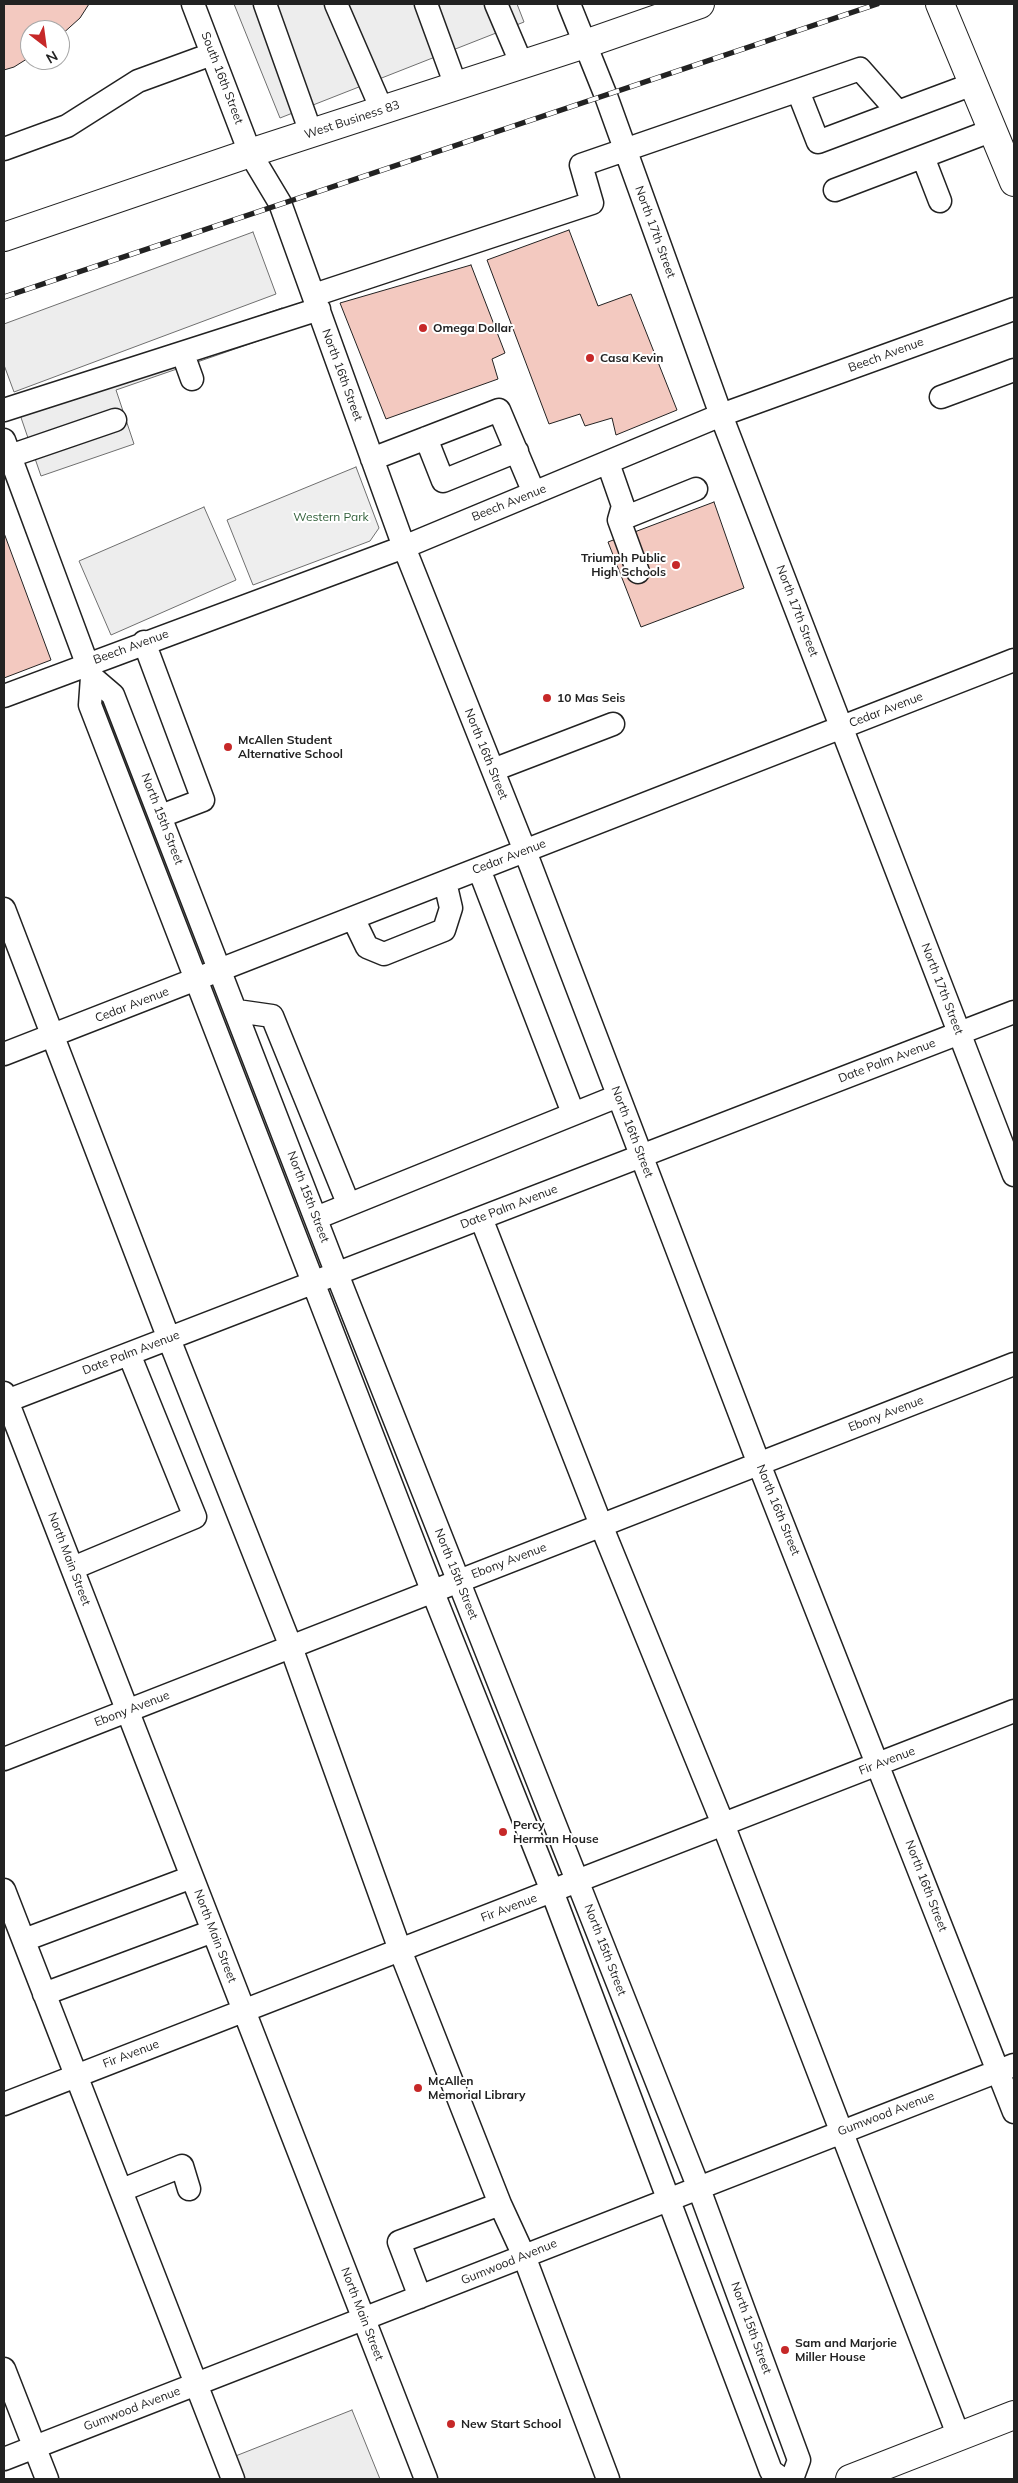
<!DOCTYPE html>
<html>
<head>
<meta charset="utf-8">
<style>
	body { margin:0 }
	#map { position:relative; width:1018px; height:2483px; overflow:hidden; background:#fff; font-family:Mulish,sans-serif }
	canvas { display:block }
	.frame { position:absolute; inset:0; border:5px solid #222; pointer-events:none }
	.north { position:absolute; left:20px; top:20px; width:50px; height:50px; box-sizing:border-box; background:#fff; border:1px solid #a7a7a7; border-radius:50%; rotate:150deg; font-size:14px; font-weight:700; line-height:20px; text-align:center; color:#222 }
	.north::after { content:''; display:block; margin:auto; width:18px; height:22px; background:#c62828; clip-path:polygon(50% 0,100% 100%,50% 72%,0 100%) }
</style>
</head>
<body>
<div id="map">
<canvas width="1018" height="2483"></canvas>
<div class="frame"></div>
<div class="north">N</div>
</div>
<script>
const ctx = document.querySelector('canvas').getContext('2d');
ctx.lineJoin = 'round';
function fill(path, color) { ctx.fillStyle = color; ctx.fill(path, 'evenodd'); }
const poly = rows => new Path2D(rows.map(r => 'M' + r).join(''));
function trace(path, color, width, dash) { ctx.strokeStyle = color; ctx.lineWidth = width; ctx.lineCap = dash ? 'butt' : 'round'; ctx.setLineDash(dash || []); ctx.stroke(path); }
function label(font, color, halo, rows, align = 'center') {
  ctx.font = font + ' Mulish,sans-serif'; ctx.lineWidth = 4; ctx.setLineDash([]); ctx.textBaseline = 'middle'; ctx.strokeStyle = halo; ctx.fillStyle = color; for (const [text, x, y, turn = 0] of rows) {
    ctx.save(); ctx.translate(x, y); ctx.rotate((+turn || 0) * Math.PI / 180); ctx.textAlign = isNaN(turn) ? turn : align; if (halo) ctx.strokeText(text, 0, 0); ctx.fillText(text, 0, 0); ctx.restore();
  }
}
const green = poly([
	[356,467,379,528,370,541,253,585,227,520,356,467]
]);
const parking = poly([
	[234,4,517,4,524,22,280,118,234,4],
	[253,232,276,294,14,392,4,365,4,324,253,232],
	[282,308,290,330,116,390,134,444,41,476,15,400,282,308],
	[204,507,236,580,111,635,79,561,204,507],
	[352,2410,380,2479,242,2479,233,2457,352,2410]
]);
const building = poly([
	[4,4,89,4,80,18,60,36,60,30,30,30,30,57,14,67,4,70,4,4],
	[569,230,598,306,631,294,677,410,616,435,612,418,585,426,580,414,549,424,487,260,569,230],
	[471,265,505,353,492,359,498,379,386,419,340,303,471,265],
	[714,502,744,588,641,627,608,542,714,502],
	[4,533,51,660,4,678,4,533]
]);
const minor = poly([
	[193,4,250,153,280,203,404,547,525,851,759,1464,1014,2112],
	[265,4,311,133],
	[336,4,382,110],
	[426,4,456,86],
	[496,4,522,65],
	[569,4,606,96,721,415,1014,1175],
	[798,91,818,142,898,112],
	[4,149,67,126,138,81,212,54],
	[923,157,940,201],
	[835,190,993,130],
	[314,295,592,203,581,165,860,69,898,112,973,84],
	[183,354,192,379],
	[941,397,1014,370],
	[4,410,319,309],
	[426,438,443,481,517,451],
	[4,440,92,677,90,705,432,1590,552,1891,771,2471,782,2479],
	[10,456,115,420],
	[372,459,499,410,534,493],
	[608,463,623,506,619,520,638,572],
	[619,520,696,489],
	[144,642,203,800,161,816],
	[92,677,113,695,337,1274,698,2186,799,2460,792,2479],
	[4,696,404,547,721,415,1014,309],
	[493,770,613,724],
	[479,869,573,1113],
	[4,909,169,1339,291,1647,400,1950,500,2204,399,2242,420,2297],
	[353,918,367,947,384,954,444,930,451,908,445,882],
	[237,1011,272,1016,348,1203],
	[4,1054,1014,660],
	[316,1218,618,1096],
	[481,1218,601,1525,723,1824,959,2437],
	[4,1393,426,2479],
	[4,1402,1014,1012],
	[73,1568,195,1517,129,1354],
	[4,1759,1014,1364],
	[4,1890,233,2479],
	[24,1940,192,1877],
	[44,1994,213,1931],
	[4,2104,1014,1711],
	[122,2190,182,2166,189,2189],
	[500,2204,524,2256,608,2479],
	[4,2369,47,2479],
	[4,2459,1014,2065]
]);
const major = poly([
	[940,4,1014,182],
	[4,237,250,153,585,44,700,4],
	[850,2479,1014,2415]
]);
const rail = poly([
	[4,297,877,4]
]);
const markers = [
	[423,328,5,"#c62828"],
	[590,358,5,"#c62828"],
	[676,565,5,"#c62828"],
	[547,698,5,"#c62828"],
	[228,747,5,"#c62828"],
	[503,1832,5,"#c62828"],
	[418,2088,5,"#c62828"],
	[785,2350,5,"#c62828"],
	[451,2424,5,"#c62828"]
];
const streetNames = [
	["South 16th Street",222,78,69],
	["West Business 83",352,120,-18],
	["North 17th Street",655,232,70],
	["Beech Avenue",886,355,-20],
	["North 16th Street",342,375,70],
	["Beech Avenue",509,503,-22],
	["North 17th Street",797,611,69],
	["Beech Avenue",131,647,-20],
	["Cedar Avenue",886,710,-21],
	["North 16th Street",486,754,68],
	["North 15th Street",162,819,69],
	["Cedar Avenue",509,857,-21],
	["North 17th Street",942,989,69],
	["Cedar Avenue",132,1005,-21],
	["Date Palm Avenue",887,1061,-21],
	["North 16th Street",632,1132,69],
	["North 15th Street",308,1197,69],
	["Date Palm Avenue",509,1207,-21],
	["Date Palm Avenue",131,1353,-21],
	["Ebony Avenue",886,1414,-21],
	["North 16th Street",778,1510,68],
	["North Main Street",69,1559,69],
	["Ebony Avenue",509,1561,-21],
	["North 15th Street",456,1574,68],
	["Ebony Avenue",132,1709,-21],
	["Fir Avenue",887,1761,-21],
	["North 16th Street",926,1886,69],
	["Fir Avenue",509,1908,-21],
	["North Main Street",215,1936,69],
	["North 15th Street",605,1950,69],
	["Fir Avenue",131,2054,-21],
	["Gumwood Avenue",886,2114,-21],
	["Gumwood Avenue",509,2262,-22],
	["North Main Street",362,2314,69],
	["North 15th Street",751,2328,70],
	["Gumwood Avenue",132,2409,-21]
];
const poiNames = [
	["Omega Dollar",433,328],
	["Casa Kevin",600,358],
	["Triumph Public",666,558,"right"],
	["High Schools",666,572,"right"],
	["10 Mas Seis",557,698],
	["McAllen Student",238,740],
	["Alternative School",238,754],
	["Percy",513,1825],
	["Herman House",513,1839],
	["McAllen",428,2081],
	["Memorial Library",428,2095],
	["Sam and Marjorie",795,2343],
	["Miller House",795,2357],
	["New Start School",461,2424]
];
const parkNames = [
	["Western Park",331,517]
];
fill(green, '#eee');
trace(green, '#6f6f6f', 1);
fill(parking, '#ededed');
trace(parking, '#6f6f6f', 1);
fill(building, '#f3c9c0');
trace(building, '#222', 1);
trace(minor, '#222', 25);
trace(major, '#222', 30);
trace(minor, '#fff', 22);
trace(major, '#fff', 28);
trace(rail, '#222', 5.5);
trace(rail, '#fff', 4, [11]);
for (const [x, y, r, color] of markers) { const dot = new Path2D(); dot.arc(x, y, r, 0, 2 * Math.PI); ctx.fillStyle = color; ctx.fill(dot); trace(dot, '#fff', 2); }
label('12px', '#222', '#fff', streetNames);
label('bold 12px', '#222', '#fff', poiNames, 'left');
label('12px', '#2f5e38', '#fff', parkNames);
</script>
</body>
</html>
